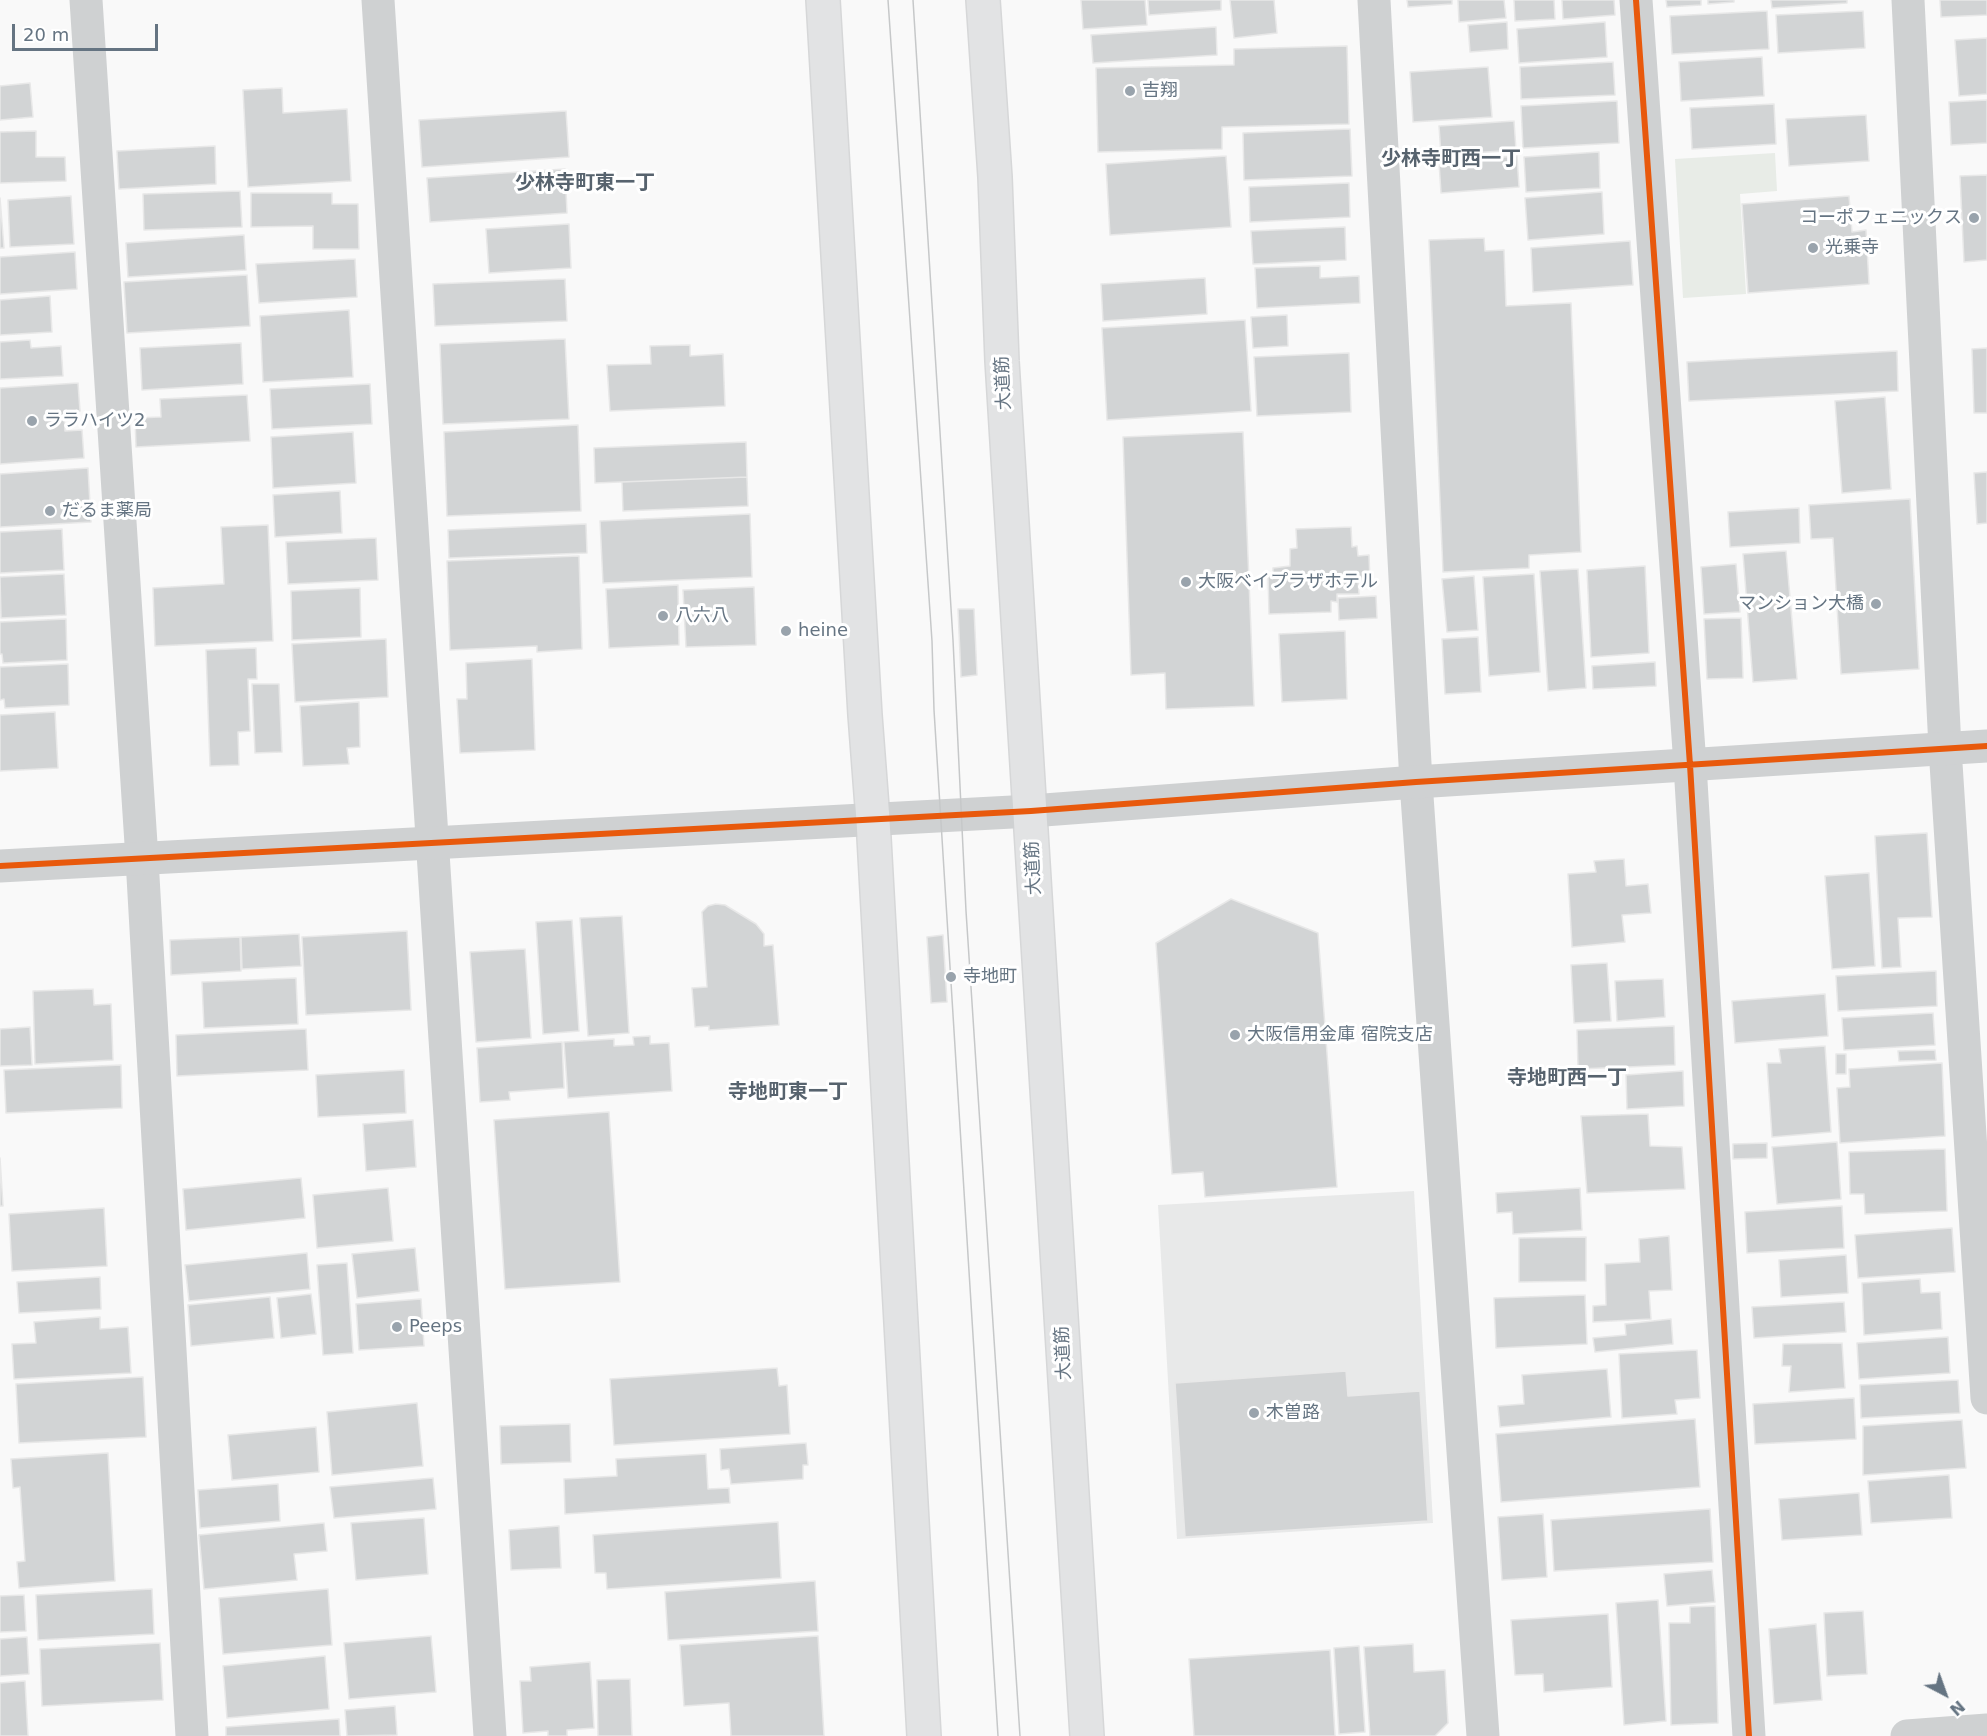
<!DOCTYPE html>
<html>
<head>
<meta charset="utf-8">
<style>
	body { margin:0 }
	#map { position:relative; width:1987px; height:1736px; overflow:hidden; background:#f9f9f9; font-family:"DejaVu Sans",sans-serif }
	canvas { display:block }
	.north { position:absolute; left:1915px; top:1664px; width:60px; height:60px; -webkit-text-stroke:4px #fff; paint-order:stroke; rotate:139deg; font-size:16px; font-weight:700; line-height:24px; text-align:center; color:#657482 }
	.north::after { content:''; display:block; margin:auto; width:21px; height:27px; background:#657482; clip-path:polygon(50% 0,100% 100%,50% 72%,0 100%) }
	.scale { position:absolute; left:12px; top:24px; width:146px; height:27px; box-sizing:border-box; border:3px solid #657482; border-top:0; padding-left:8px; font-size:18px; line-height:21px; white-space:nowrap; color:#657482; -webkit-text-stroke:4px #fff; paint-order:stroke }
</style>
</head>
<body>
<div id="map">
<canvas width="1987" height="1736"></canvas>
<div class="north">N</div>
<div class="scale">20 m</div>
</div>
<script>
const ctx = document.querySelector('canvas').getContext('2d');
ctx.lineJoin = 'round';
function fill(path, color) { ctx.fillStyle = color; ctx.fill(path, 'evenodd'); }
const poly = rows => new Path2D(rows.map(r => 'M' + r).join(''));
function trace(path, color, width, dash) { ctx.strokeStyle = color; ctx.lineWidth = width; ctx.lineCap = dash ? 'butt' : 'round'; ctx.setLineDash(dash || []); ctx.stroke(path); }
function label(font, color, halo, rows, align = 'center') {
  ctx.font = font + ' "DejaVu Sans","Noto Sans JP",sans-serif'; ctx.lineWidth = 6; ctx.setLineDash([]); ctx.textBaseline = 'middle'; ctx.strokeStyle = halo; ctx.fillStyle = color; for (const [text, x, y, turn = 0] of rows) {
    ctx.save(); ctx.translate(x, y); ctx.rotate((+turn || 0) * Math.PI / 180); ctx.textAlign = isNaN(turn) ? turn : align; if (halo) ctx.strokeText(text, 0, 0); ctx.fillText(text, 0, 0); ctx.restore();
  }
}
const built = poly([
	[1414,1191,1433,1523,1177,1539,1158,1205]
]);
const green = poly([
	[1775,153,1777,191,1740,194,1746,294,1683,298,1675,159]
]);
const building = poly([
	[1081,0,1145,0,1147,25,1083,29,1081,0],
	[1148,0,1221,0,1221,10,1149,15,1148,0],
	[1230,0,1274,0,1277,33,1234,38,1230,0],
	[1407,0,1452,0,1452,4,1408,7,1407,0],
	[1458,0,1504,0,1506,18,1459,22,1458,0],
	[1514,0,1554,0,1555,19,1515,21,1514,0],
	[1562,0,1614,0,1615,15,1563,19,1562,0],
	[1666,0,1701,0,1701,5,1667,7,1666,0],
	[1708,0,1734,0,1734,2,1708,4,1708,0],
	[1771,0,1847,0,1847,3,1772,8,1771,0],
	[1940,0,1987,0,1987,15,1941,17,1940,0],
	[1767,11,1769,49,1672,54,1670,16,1767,11],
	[1863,11,1865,48,1778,53,1776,15,1863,11],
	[1507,22,1508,49,1470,52,1468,25,1507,22],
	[1605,22,1607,57,1519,63,1517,29,1605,22],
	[1216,27,1217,55,1093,63,1091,35,1216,27],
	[1987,38,1987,94,1959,96,1955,40,1987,38],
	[1347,46,1349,124,1222,127,1222,149,1098,152,1096,68,1234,65,1234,49,1347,46],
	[1762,57,1764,96,1681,101,1679,62,1762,57],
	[1613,62,1615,95,1521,99,1520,67,1613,62],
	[1488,67,1492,117,1413,122,1410,72,1488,67],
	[30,83,33,117,0,120,0,86,30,83],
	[282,88,283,113,347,109,351,181,248,187,243,90,282,88],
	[1987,100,1987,143,1951,145,1949,102,1987,100],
	[1617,101,1619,143,1523,148,1521,106,1617,101],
	[1774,104,1776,144,1692,149,1690,108,1774,104],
	[566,111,569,157,422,167,419,120,566,111],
	[1866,115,1869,161,1789,166,1786,119,1866,115],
	[1514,121,1516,150,1441,155,1439,126,1514,121],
	[1350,129,1352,176,1244,180,1243,133,1350,129],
	[36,131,36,157,65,157,66,181,0,183,0,132,36,131],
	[215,146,216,184,119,189,117,151,215,146],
	[1599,152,1600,188,1526,192,1524,157,1599,152],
	[1226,156,1231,227,1110,235,1106,164,1226,156],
	[1517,156,1519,187,1441,193,1439,162,1517,156],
	[565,169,567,213,430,222,427,178,565,169],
	[1987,175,1987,260,1964,262,1960,176,1987,175],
	[1349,183,1350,217,1250,222,1249,187,1349,183],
	[240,191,242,227,144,230,143,194,240,191],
	[1602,192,1604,234,1528,240,1525,198,1602,192],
	[251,193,332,193,332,204,358,204,359,249,313,249,313,226,251,227,251,193],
	[71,196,74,244,10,247,8,200,71,196],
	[1849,196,1852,232,1866,230,1869,284,1748,293,1742,204,1849,196],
	[0,198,4,248,0,248,0,198],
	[569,224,571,268,489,273,486,229,569,224],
	[1345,227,1346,260,1253,264,1251,231,1345,227],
	[244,235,246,270,128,277,126,243,244,235],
	[1484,238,1485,251,1504,250,1506,306,1571,303,1581,552,1529,555,1529,568,1443,572,1429,240,1484,238],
	[1630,241,1633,285,1533,292,1531,248,1630,241],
	[75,252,77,289,0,294,0,257,75,252],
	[355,259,357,297,259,303,256,264,355,259],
	[1320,266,1320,278,1359,276,1360,303,1257,308,1255,268,1320,266],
	[247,275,250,326,127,333,124,282,247,275],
	[1205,278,1207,314,1103,321,1101,284,1205,278],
	[565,279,567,321,435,326,433,284,565,279],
	[50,296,52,332,0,335,0,300,50,296],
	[349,310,353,377,263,382,260,316,349,310],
	[1287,315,1288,346,1253,348,1251,317,1287,315],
	[1245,320,1251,411,1107,420,1102,328,1245,320],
	[565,339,569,419,443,424,440,344,565,339],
	[30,340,31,348,61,346,63,376,0,379,0,342,30,340],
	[241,343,243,384,142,390,140,348,241,343],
	[690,345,690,356,723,354,725,406,610,411,607,365,651,364,650,346,690,345],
	[1987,348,1987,413,1974,413,1972,349,1987,348],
	[1897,351,1898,391,1689,401,1687,362,1897,351],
	[1349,353,1351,412,1257,416,1254,357,1349,353],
	[78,383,80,411,64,412,65,431,82,430,84,458,0,464,0,388,78,383],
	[370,384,372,424,272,429,270,389,370,384],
	[247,395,250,441,136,447,135,418,161,417,160,399,247,395],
	[1885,397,1891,489,1842,493,1835,401,1885,397],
	[578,425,581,511,447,516,444,432,578,425],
	[353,432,356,483,273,488,271,437,353,432],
	[1243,432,1254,706,1166,709,1165,673,1131,675,1123,437,1243,432],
	[746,442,747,477,595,483,594,448,746,442],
	[88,468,91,522,0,527,0,474,88,468],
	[1987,472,1987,523,1977,524,1974,473,1987,472],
	[747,477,748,506,623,511,622,482,747,477],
	[340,491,342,533,275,537,273,495,340,491],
	[1910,499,1919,669,1841,674,1833,538,1811,539,1809,505,1910,499],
	[1799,508,1800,543,1730,547,1728,512,1799,508],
	[750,514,752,577,603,583,600,521,750,514],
	[586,524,587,553,449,558,448,530,586,524],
	[268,525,273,641,155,646,153,588,224,584,221,527,268,525],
	[1351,527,1352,547,1357,546,1358,556,1369,555,1370,580,1358,581,1359,594,1337,594,1337,602,1331,601,1331,612,1269,614,1268,575,1273,575,1273,568,1290,566,1290,549,1297,548,1296,529,1351,527],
	[62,529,64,570,0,573,0,532,62,529],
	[376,538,378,580,288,584,286,542,376,538],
	[1786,551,1797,679,1753,682,1743,554,1786,551],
	[579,556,582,649,537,652,537,646,450,650,447,561,579,556],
	[1736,564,1740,612,1704,614,1701,567,1736,564],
	[1645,566,1649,653,1591,657,1587,570,1645,566],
	[1578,569,1586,688,1548,691,1540,571,1578,569],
	[64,574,66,615,1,618,0,577,64,574],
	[1534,574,1540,672,1489,676,1483,577,1534,574],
	[1474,576,1478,630,1447,632,1442,579,1474,576],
	[678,585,679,645,609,648,606,589,678,585],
	[754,587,756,645,686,647,683,590,754,587],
	[360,588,361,637,292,640,291,591,360,588],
	[1376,596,1377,618,1339,620,1338,598,1376,596],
	[958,609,974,609,977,675,961,677,958,609],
	[1741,618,1743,678,1707,679,1704,619,1741,618],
	[66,619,67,660,3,663,2,654,0,654,0,622,66,619],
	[1345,631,1347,699,1282,702,1279,634,1345,631],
	[1478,637,1481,692,1445,694,1442,639,1478,637],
	[386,639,388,697,295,702,292,644,386,639],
	[256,648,257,679,248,679,250,731,238,732,239,765,210,766,206,650,256,648],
	[532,659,535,750,460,753,457,699,467,699,466,663,532,659],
	[1655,662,1656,686,1593,689,1592,666,1655,662],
	[68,664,69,705,5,708,4,699,0,700,0,667,68,664],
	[252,684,279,684,282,752,255,753,252,684],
	[359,702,360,747,347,748,349,764,303,766,300,706,359,702],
	[55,712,58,768,0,771,0,715,55,712],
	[1927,833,1932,917,1898,918,1901,967,1882,968,1875,836,1927,833],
	[1624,859,1626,886,1648,884,1651,913,1622,915,1625,942,1572,947,1568,874,1596,872,1594,861,1624,859],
	[1869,873,1875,966,1832,969,1825,876,1869,873],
	[1231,899,1318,933,1337,1187,1205,1197,1203,1172,1172,1174,1156,943,1231,899],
	[716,904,725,905,756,924,764,934,764,946,773,945,779,1025,709,1030,709,1026,695,1027,692,988,707,987,702,912,708,906,716,904],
	[622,916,629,1033,588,1036,580,918,622,916],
	[572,920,579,1031,543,1034,536,922,572,920],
	[407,931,411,1010,306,1015,302,937,407,931],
	[299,934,301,966,242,969,241,937,299,934],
	[943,935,947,1002,931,1003,927,937,943,935],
	[240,937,241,971,171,975,170,940,240,937],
	[525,949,531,1038,476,1042,470,952,525,949],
	[1607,963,1611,1021,1574,1023,1571,965,1607,963],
	[1936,971,1937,1006,1838,1011,1836,976,1936,971],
	[296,978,298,1024,204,1028,202,982,296,978],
	[1663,979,1665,1017,1617,1021,1615,981,1663,979],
	[93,989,94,1005,111,1004,113,1060,35,1064,33,991,93,989],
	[1825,994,1828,1036,1735,1043,1732,1001,1825,994],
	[1933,1013,1935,1045,1844,1050,1842,1018,1933,1013],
	[1674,1026,1675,1065,1578,1069,1577,1030,1674,1026],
	[30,1027,32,1065,0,1066,0,1029,30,1027],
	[306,1029,308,1070,177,1076,176,1035,306,1029],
	[650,1036,650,1044,669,1043,672,1091,568,1098,564,1042,614,1039,614,1046,634,1045,633,1037,650,1036],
	[562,1042,564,1088,509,1092,510,1100,480,1102,477,1048,562,1042],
	[1825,1046,1831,1132,1772,1137,1767,1063,1781,1063,1779,1049,1825,1046],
	[1935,1050,1936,1060,1899,1061,1898,1051,1935,1050],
	[1836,1054,1846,1054,1846,1074,1836,1074,1836,1054],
	[1942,1063,1945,1136,1840,1143,1837,1088,1850,1087,1849,1069,1942,1063],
	[121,1065,122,1108,6,1113,4,1070,121,1065],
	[404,1070,406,1113,318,1117,316,1075,404,1070],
	[1683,1071,1684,1106,1627,1109,1626,1075,1683,1071],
	[609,1112,620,1282,505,1289,494,1120,609,1112],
	[1648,1114,1650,1146,1682,1147,1685,1189,1587,1193,1581,1116,1648,1114],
	[413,1120,416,1167,366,1171,363,1124,413,1120],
	[1837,1142,1841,1199,1777,1204,1772,1147,1837,1142],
	[1767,1143,1767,1158,1733,1159,1733,1144,1767,1143],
	[1945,1149,1947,1211,1865,1214,1864,1194,1850,1194,1849,1152,1945,1149],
	[0,1158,3,1206,0,1206,0,1158],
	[301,1178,305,1218,186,1230,183,1189,301,1178],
	[388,1188,393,1241,317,1248,313,1195,388,1188],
	[1580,1188,1582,1230,1513,1234,1512,1212,1497,1213,1496,1193,1580,1188],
	[1842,1206,1844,1248,1747,1253,1745,1212,1842,1206],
	[104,1208,107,1266,12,1271,9,1214,104,1208],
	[1952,1228,1955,1272,1858,1278,1855,1235,1952,1228],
	[1669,1236,1672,1290,1649,1291,1651,1319,1593,1322,1593,1306,1606,1305,1605,1264,1640,1262,1639,1239,1669,1236],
	[1586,1237,1586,1281,1519,1282,1519,1238,1586,1237],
	[415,1248,419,1291,357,1298,352,1254,415,1248],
	[307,1253,310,1289,189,1301,185,1265,307,1253],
	[1846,1255,1848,1293,1781,1297,1779,1260,1846,1255],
	[347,1263,353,1353,323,1355,317,1265,347,1263],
	[100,1277,101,1309,19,1313,17,1282,100,1277],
	[1920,1279,1921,1293,1940,1292,1942,1329,1864,1335,1862,1283,1920,1279],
	[311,1294,316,1334,281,1338,277,1298,311,1294],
	[1585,1295,1587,1344,1496,1348,1494,1298,1585,1295],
	[270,1297,274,1338,191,1346,188,1305,270,1297],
	[421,1299,424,1346,359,1350,356,1304,421,1299],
	[1844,1302,1846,1332,1754,1338,1752,1307,1844,1302],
	[100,1317,100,1329,128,1327,131,1373,14,1379,12,1344,36,1343,34,1322,100,1317],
	[1671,1319,1673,1344,1595,1352,1593,1338,1626,1335,1625,1324,1671,1319],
	[1948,1337,1950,1373,1859,1379,1857,1343,1948,1337],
	[1842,1343,1845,1388,1789,1392,1791,1366,1782,1366,1783,1344,1842,1343],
	[1697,1350,1700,1398,1675,1400,1677,1414,1622,1418,1619,1354,1697,1350],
	[777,1368,779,1386,787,1385,790,1434,614,1445,610,1379,777,1368],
	[1607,1369,1611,1417,1500,1427,1498,1406,1524,1404,1522,1375,1607,1369],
	[1346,1371,1348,1396,1420,1391,1428,1521,1185,1537,1175,1383,1346,1371],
	[143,1377,146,1437,19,1443,16,1384,143,1377],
	[1958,1380,1960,1413,1861,1418,1860,1385,1958,1380],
	[1854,1398,1856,1439,1755,1444,1753,1404,1854,1398],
	[417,1403,423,1466,332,1475,327,1412,417,1403],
	[1695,1419,1700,1487,1501,1502,1496,1434,1695,1419],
	[1962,1420,1966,1468,1863,1475,1863,1426,1962,1420],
	[570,1424,571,1462,501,1464,500,1426,570,1424],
	[316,1427,319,1472,232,1480,228,1435,316,1427],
	[806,1443,808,1465,803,1465,803,1479,731,1484,729,1469,721,1470,720,1449,806,1443],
	[108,1453,115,1581,19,1588,17,1562,25,1561,20,1487,13,1488,11,1459,108,1453],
	[706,1454,708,1489,729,1488,730,1503,565,1514,564,1479,617,1476,616,1459,706,1454],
	[1949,1475,1952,1518,1871,1523,1868,1481,1949,1475],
	[433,1478,436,1509,334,1518,330,1487,433,1478],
	[278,1484,280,1521,200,1528,198,1490,278,1484],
	[1859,1493,1862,1535,1782,1540,1779,1499,1859,1493],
	[1710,1509,1713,1562,1554,1571,1551,1520,1710,1509],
	[1543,1514,1547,1577,1502,1580,1498,1517,1543,1514],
	[424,1518,428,1574,356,1580,351,1523,424,1518],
	[778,1522,781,1578,607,1589,606,1573,595,1573,593,1535,778,1522],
	[324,1523,327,1551,294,1554,297,1580,204,1589,199,1535,324,1523],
	[559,1526,561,1568,511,1570,509,1530,559,1526],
	[1712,1570,1715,1602,1667,1606,1664,1574,1712,1570],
	[815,1581,818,1631,668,1640,665,1592,815,1581],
	[152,1589,154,1634,38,1640,36,1595,152,1589],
	[328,1589,332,1645,223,1654,219,1598,328,1589],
	[24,1595,26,1631,0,1632,0,1596,24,1595],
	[1658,1600,1666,1721,1624,1725,1616,1603,1658,1600],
	[1715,1606,1718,1723,1671,1725,1669,1623,1690,1623,1690,1607,1715,1606],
	[1863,1611,1867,1674,1827,1676,1824,1613,1863,1611],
	[1608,1614,1612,1687,1544,1692,1543,1674,1515,1675,1511,1620,1608,1614],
	[1816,1624,1822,1700,1774,1704,1769,1629,1816,1624],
	[431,1636,436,1692,349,1699,344,1643,431,1636],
	[818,1636,824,1736,731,1736,729,1703,684,1706,680,1645,818,1636],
	[27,1637,29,1674,0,1676,0,1639,27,1637],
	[160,1643,163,1700,42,1706,40,1649,160,1643],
	[1413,1644,1414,1672,1445,1670,1448,1723,1435,1736,1370,1736,1364,1647,1413,1644],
	[1359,1646,1365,1732,1339,1734,1334,1648,1359,1646],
	[1330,1650,1335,1736,1194,1736,1189,1659,1330,1650],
	[325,1656,329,1709,227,1718,223,1666,325,1656],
	[590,1662,594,1728,567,1730,567,1736,548,1736,548,1731,523,1733,520,1681,531,1681,530,1667,590,1662],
	[630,1679,632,1736,598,1736,597,1680,630,1679],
	[25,1681,28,1736,0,1736,0,1683,25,1681],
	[395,1706,397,1735,347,1736,345,1710,395,1706],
	[339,1719,340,1736,226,1736,226,1727,339,1719]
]);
const minor = poly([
	[86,0,142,859,192,1736],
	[378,0,490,1736],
	[1374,0,1416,782,1483,1736],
	[1636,0,1690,765,1749,1736],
	[1908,0,1945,748,1987,1398],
	[1907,1736,1987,1730]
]);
const tertiary = poly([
	[0,866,1031,811,1416,782,1987,746]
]);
const secondary = poly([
	[823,0,865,715,873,820,924,1736],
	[983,0,995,177,1002,361,1087,1736]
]);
const tram = poly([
	[888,0,932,641,934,710,998,1736],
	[913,0,953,640,966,911,1020,1736]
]);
const cycleway = poly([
	[1636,0,1690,765,1749,1736],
	[0,866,1031,811,1416,782,1987,746]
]);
const markers = [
	[1130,91,6,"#99a3ac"],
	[1974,218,6,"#99a3ac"],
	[1813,248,6,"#99a3ac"],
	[32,421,6,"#99a3ac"],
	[50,511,6,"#99a3ac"],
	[1186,582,6,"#99a3ac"],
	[1876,604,6,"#99a3ac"],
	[663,616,6,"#99a3ac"],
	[786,631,6,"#99a3ac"],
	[951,977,6,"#99a3ac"],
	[1235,1035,6,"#99a3ac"],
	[397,1327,6,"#99a3ac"],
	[1254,1413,6,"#99a3ac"]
];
const poiNames = [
	["吉翔",1142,91],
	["コーポフェニックス",1962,218,"right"],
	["光乗寺",1825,248],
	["ララハイツ2",44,421],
	["だるま薬局",62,511],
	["大阪ベイプラザホテル",1198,582],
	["マンション大橋",1864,604,"right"],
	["八六八",675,616],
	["heine",798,631],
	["寺地町",963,977],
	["大阪信用金庫 宿院支店",1247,1035],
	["Peeps",409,1327],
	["木曽路",1266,1413]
];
const streetNames = [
	["大道筋",1004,383,-93],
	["大道筋",1034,868,-93],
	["大道筋",1064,1353,-93]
];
const neighbourhoodNames = [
	["少林寺町西一丁",1451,160],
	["少林寺町東一丁",585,184],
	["寺地町西一丁",1567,1079],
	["寺地町東一丁",788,1093]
];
fill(built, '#e8e9e9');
fill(green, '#e8ece7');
fill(building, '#d2d4d5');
trace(building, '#e8e8e8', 1.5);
trace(secondary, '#d6d7d8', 36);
trace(minor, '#cfd1d2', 33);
trace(tertiary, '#cfd1d2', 33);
trace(secondary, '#e2e3e4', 33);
trace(tram, '#c6c8c9', 1.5);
trace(cycleway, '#e8590c', 6);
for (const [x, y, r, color] of markers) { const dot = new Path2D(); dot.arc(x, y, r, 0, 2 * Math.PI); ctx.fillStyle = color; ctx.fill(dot); trace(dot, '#fff', 2); }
label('18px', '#657482', '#fff', poiNames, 'left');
label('18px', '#657482', '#fff', streetNames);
label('bold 20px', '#57636e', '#fff', neighbourhoodNames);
</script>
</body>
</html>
